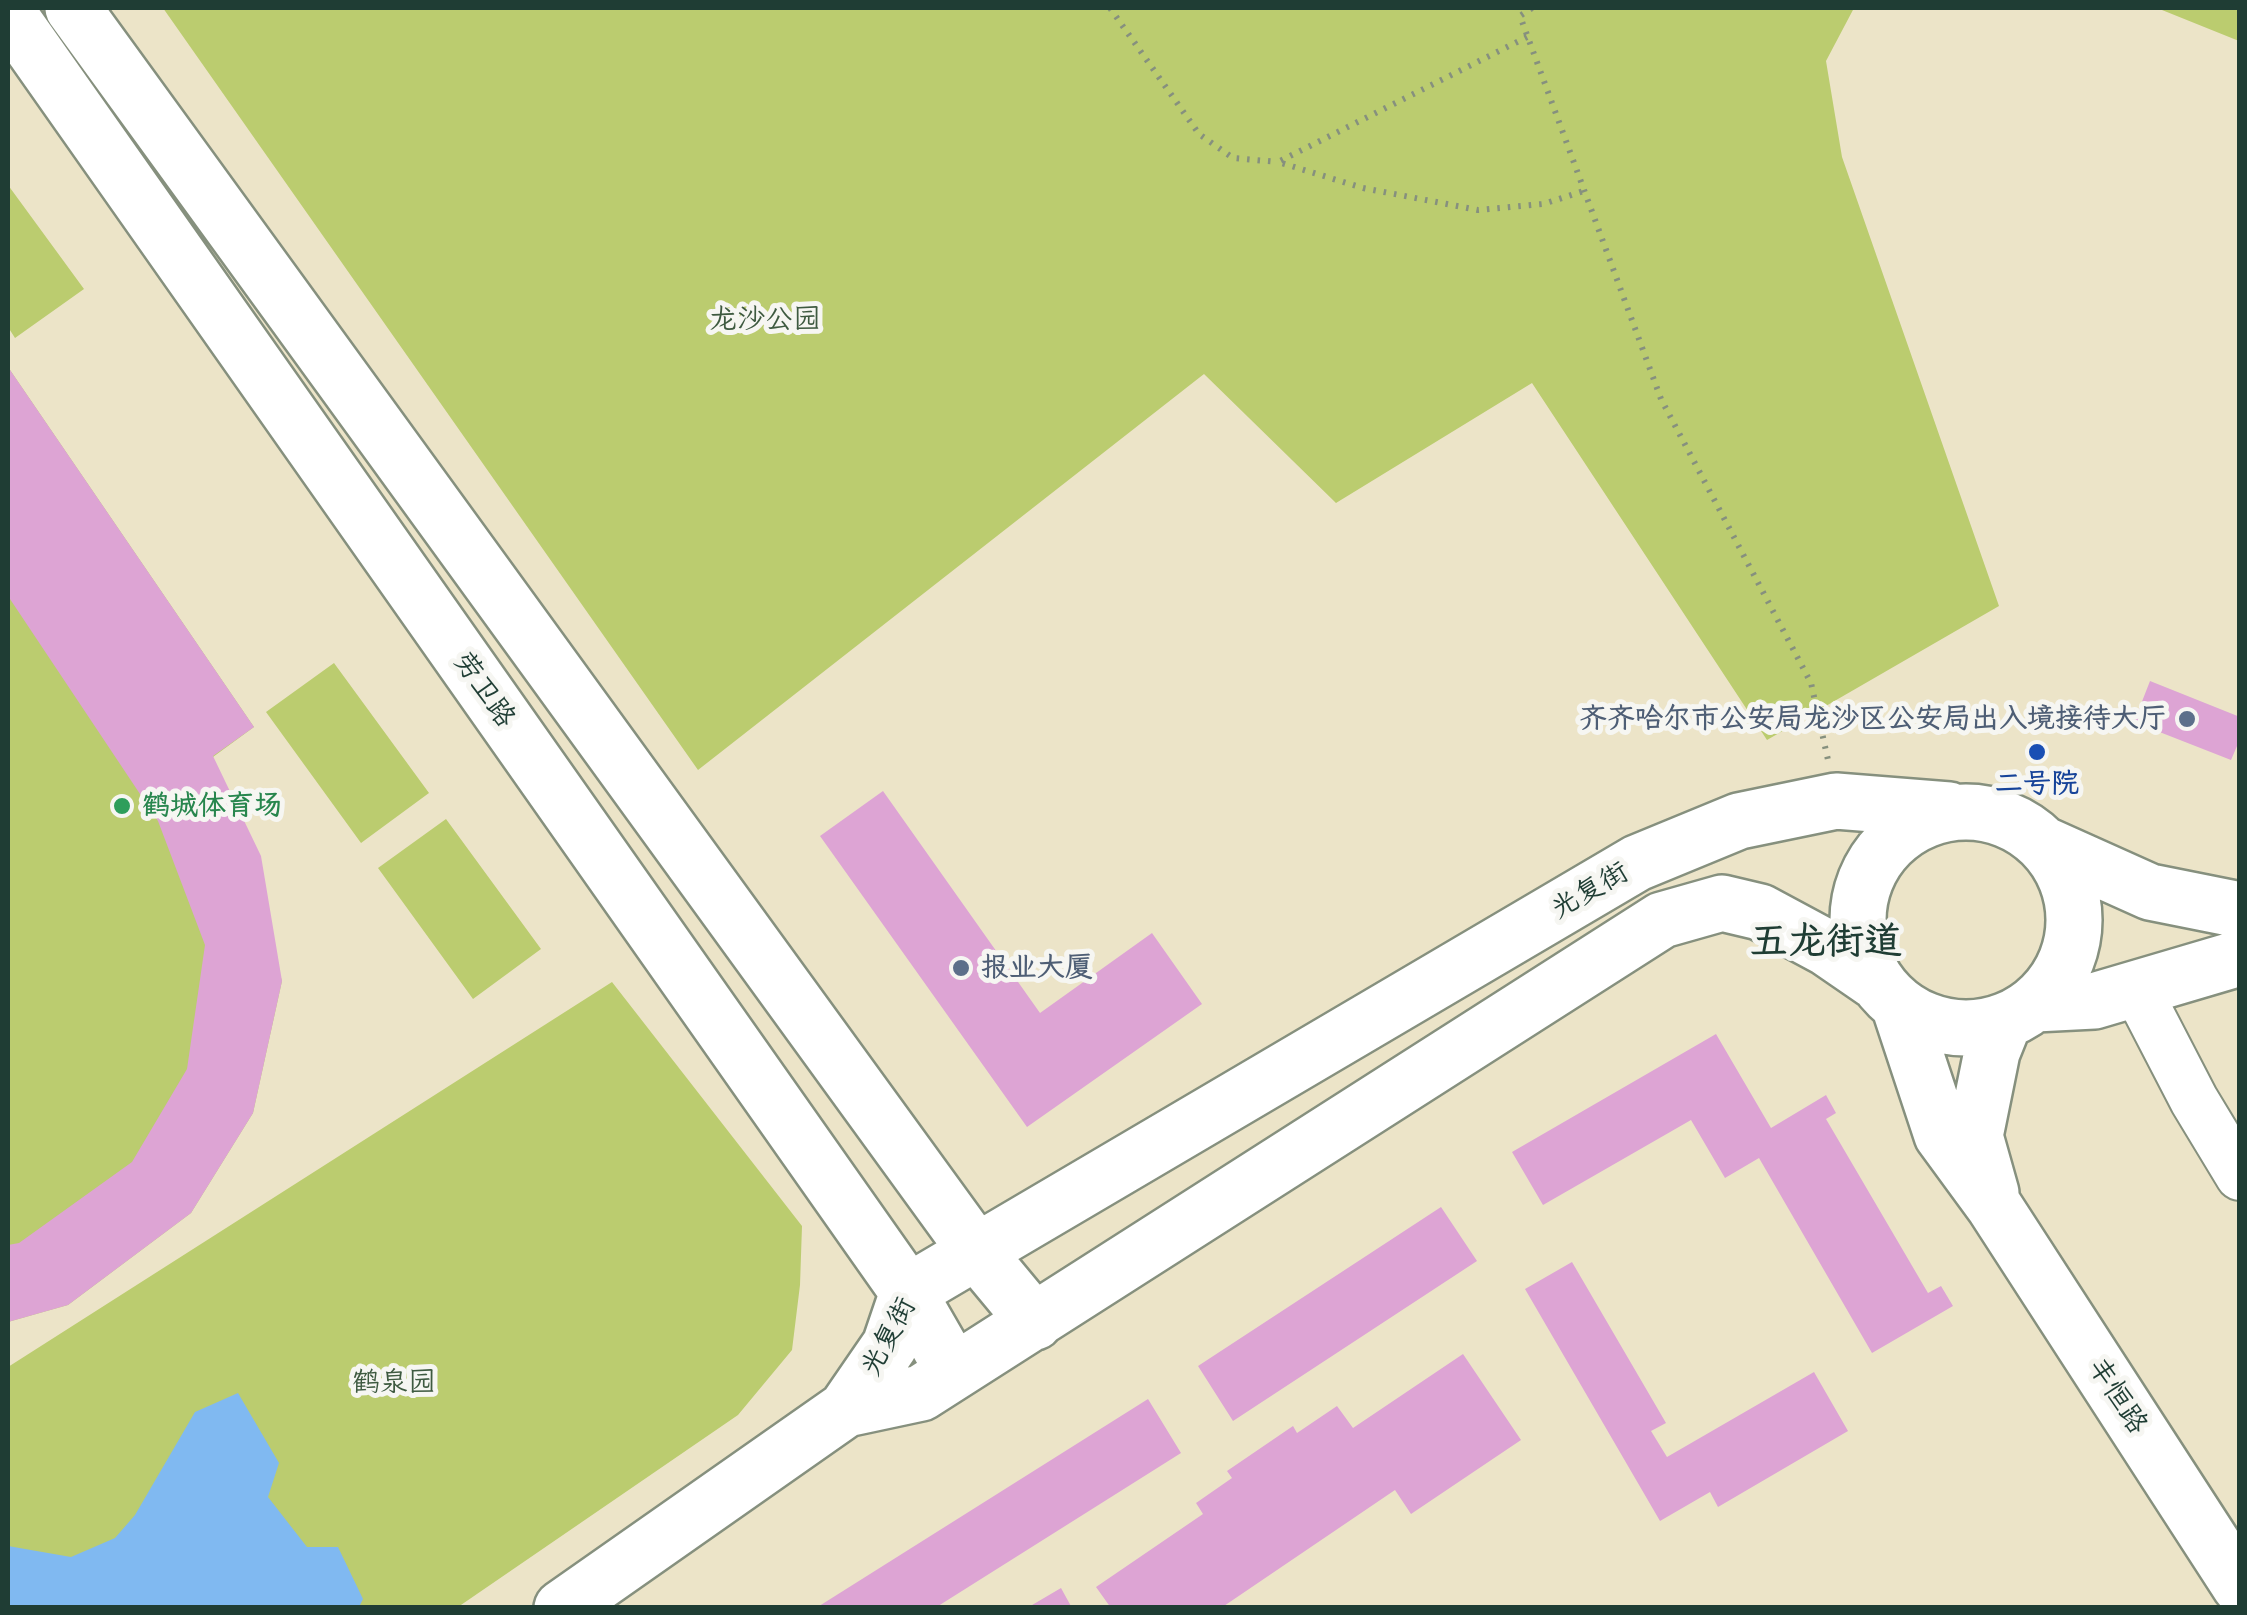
<!DOCTYPE html>
<html>
<head>
<meta charset="utf-8">
<style>
	body { margin:0 }
	#map { position:relative; width:2247px; height:1615px; overflow:hidden; background:#ece4c8; font-family:"Playpen Sans",sans-serif }
	canvas { display:block }
	.frame { position:absolute; inset:0; border:10px solid #1f3d34; pointer-events:none }
</style>
</head>
<body>
<div id="map">
<canvas width="2247" height="1615"></canvas>
<div class="frame"></div>
</div>
<script>
const ctx = document.querySelector('canvas').getContext('2d');
ctx.lineJoin = 'round';
function fill(path, color) { ctx.fillStyle = color; ctx.fill(path, 'evenodd'); }
const poly = rows => new Path2D(rows.map(r => 'M' + r).join(''));
function trace(path, color, width, dash) { ctx.strokeStyle = color; ctx.lineWidth = width; ctx.lineCap = dash ? 'butt' : 'round'; ctx.setLineDash(dash || []); ctx.stroke(path); }
function label(font, color, halo, rows, align = 'center') {
  ctx.font = font + ' "Playpen Sans","LXGW WenKai TC",sans-serif'; ctx.lineWidth = 10; ctx.setLineDash([]); ctx.textBaseline = 'middle'; ctx.strokeStyle = halo; ctx.fillStyle = color; for (const [text, x, y, turn = 0] of rows) {
    ctx.save(); ctx.translate(x, y); ctx.rotate((+turn || 0) * Math.PI / 180); ctx.textAlign = isNaN(turn) ? turn : align; if (halo) ctx.strokeText(text, 0, 0); ctx.fillText(text, 0, 0); ctx.restore();
  }
}
const green = poly([
	[163,8,1854,8,1826,61,1842,157,1999,606,1767,740,1532,383,1336,503,1204,374,698,770],
	[2157,8,2239,8,2239,41],
	[8,185,84,289,15,338,8,327],
	[8,367,254,727,213,757,282,981,253,1113,191,1213,68,1305,8,1322],
	[334,663,429,793,361,843,266,712],
	[446,819,541,949,473,999,378,868],
	[612,982,802,1226,800,1285,792,1350,738,1415,458,1607,8,1608,8,1367]
]);
const water = poly([
	[238,1393,279,1463,268,1497,307,1547,338,1547,363,1599,359,1607,8,1605,8,1546,71,1557,115,1538,135,1515,195,1412]
]);
const building = poly([
	[8,367,254,727,213,756,261,856,282,981,253,1113,191,1213,68,1305,8,1322,8,1245,19,1243,132,1162,187,1069,205,945,158,821,8,596],
	[2150,681,2240,717,2240,739,2231,760,2134,722],
	[883,791,1040,1013,1152,933,1202,1004,1027,1127,820,836],
	[1716,1034,1771,1128,1826,1095,1836,1113,1826,1119,1928,1293,1941,1286,1953,1306,1872,1353,1759,1158,1725,1178,1691,1120,1543,1205,1512,1152],
	[1441,1207,1477,1261,1233,1421,1198,1366],
	[1572,1262,1666,1423,1651,1431,1667,1457,1814,1372,1848,1431,1718,1507,1710,1492,1660,1521,1525,1289],
	[1463,1354,1521,1440,1411,1514,1395,1490,1221,1608,1111,1608,1096,1587,1203,1514,1196,1503,1232,1478,1227,1471,1293,1426,1297,1433,1337,1406,1353,1428],
	[1148,1399,1181,1453,935,1608,816,1608],
	[1061,1588,1072,1608,1027,1608]
]);
const path = poly([
	[1110,8,1199,134,1233,158,1278,162],
	[1532,8,1520,16,1661,399,1811,683,1828,760],
	[1527,37,1278,162,1363,188,1478,210,1543,204,1584,191]
]);
const minor = poly([
	[2136,988,2194,1100,2240,1176]
]);
const major = poly([
	[73,8,976,1251,1035,1322],
	[8,13,908,1292,954,1372],
	'1858 920a108 108 0 1 1 216 0a108 108 0 1 1-216 0Z',
	[2043,844,2150,892,2240,910],
	[2035,1004,2094,1001,2240,958],
	[1900,1008,1942,1135,1994,1206,2240,1586],
	[1991,1193,1975,1136,1992,1052,2004,1022],
	[846,1409,921,1393,1662,920,1722,903,1760,912,1827,948,1875,981],
	[562,1608,846,1409,890,1345,908,1292,1637,863,1739,821,1836,801,1949,810]
]);
const markers = [
	[2187,719,10,"#5c6f8a"],
	[2037,752,10,"#1a4fb4"],
	[122,806,10,"#2e9e5b"],
	[961,968,10,"#5c6f8a"]
];
const parkNames = [
	["龙沙公园",765,320],
	["鹤泉园",394,1383]
];
const streetNames = [
	["劳卫路",484,690,55],
	["光复街",1590,891,-30],
	["光复街",889,1337,-62],
	["丰恒路",2117,1396,57]
];
const serviceNames = [
	["齐齐哈尔市公安局龙沙区公安局出入境接待大厅",2167,719],
	["报业大厦",981,968,"left"]
];
const transitNames = [
	["二号院",2037,784]
];
const leisureNames = [
	["鹤城体育场",142,806]
];
const districtNames = [
	["五龙街道",1826,943]
];
fill(green, '#bbcc6f');
fill(water, '#80b9f1');
fill(building, '#dda4d4');
trace(minor, '#86907e', 52);
trace(major, '#86907e', 60);
trace(path, '#86907e', 6, [2.5, 8]);
trace(minor, '#fff', 48);
trace(major, '#fff', 55);
for (const [x, y, r, color] of markers) { const dot = new Path2D(); dot.arc(x, y, r, 0, 2 * Math.PI); ctx.fillStyle = color; ctx.fill(dot); trace(dot, '#f6f6f2', 4); }
label('28px', '#3e5a40', '#f6f6f2', parkNames);
label('28px', '#1f3d34', '#f6f6f2', streetNames);
label('bold 28px', '#4e5e75', '#f6f6f2', serviceNames, 'right');
label('bold 28px', '#164399', '#f6f6f2', transitNames);
label('bold 28px', '#27864d', '#f6f6f2', leisureNames, 'left');
label('bold 38px', '#1f3d34', '#f6f6f2', districtNames);
</script>
</body>
</html>
